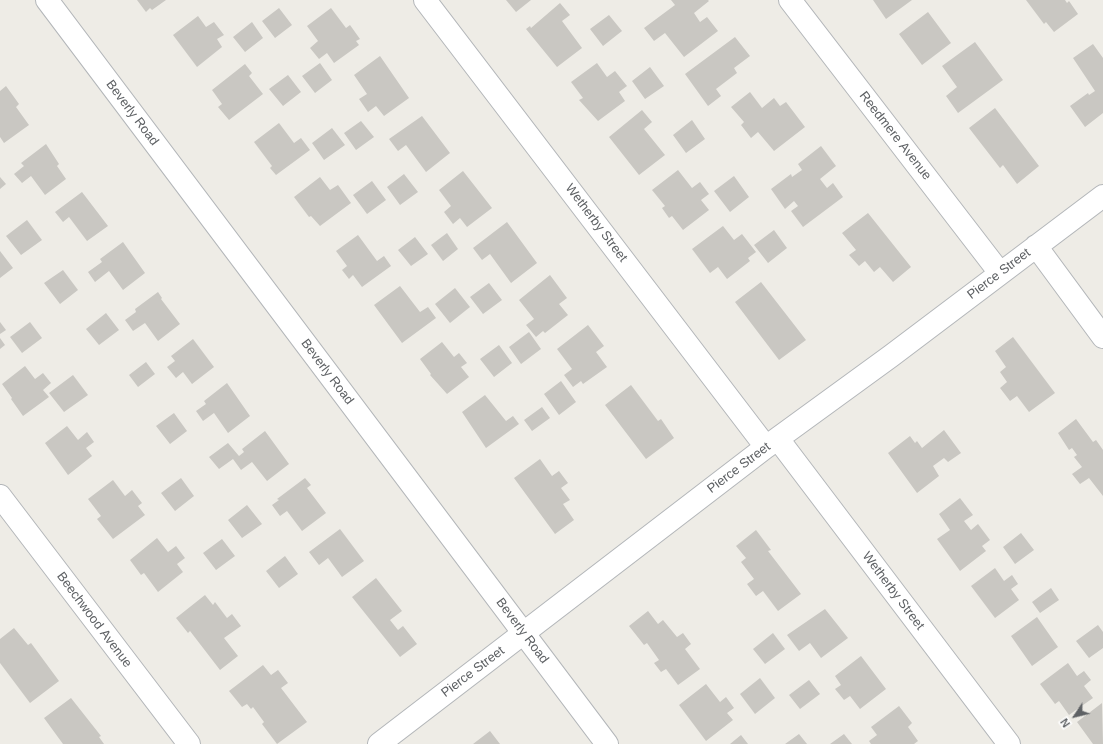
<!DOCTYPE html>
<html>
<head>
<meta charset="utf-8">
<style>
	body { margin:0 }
	#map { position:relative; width:1103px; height:744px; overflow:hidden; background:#eeece6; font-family:Helvetica,sans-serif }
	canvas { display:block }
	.north { position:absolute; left:1055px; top:696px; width:40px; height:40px; -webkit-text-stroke:3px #fff; paint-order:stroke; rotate:235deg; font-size:11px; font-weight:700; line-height:16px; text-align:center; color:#5e6164 }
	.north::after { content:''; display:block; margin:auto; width:14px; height:18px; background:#5e6164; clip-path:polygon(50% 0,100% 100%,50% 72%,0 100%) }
</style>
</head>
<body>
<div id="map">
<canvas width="1103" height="744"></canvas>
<div class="north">N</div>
</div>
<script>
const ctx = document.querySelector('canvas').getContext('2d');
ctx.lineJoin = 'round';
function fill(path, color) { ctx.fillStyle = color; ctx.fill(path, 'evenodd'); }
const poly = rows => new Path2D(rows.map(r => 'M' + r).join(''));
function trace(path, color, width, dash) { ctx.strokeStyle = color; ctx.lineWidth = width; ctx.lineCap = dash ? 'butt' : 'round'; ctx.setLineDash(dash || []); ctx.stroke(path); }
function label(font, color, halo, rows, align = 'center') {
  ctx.font = font + ' Helvetica,sans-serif'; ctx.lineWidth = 4; ctx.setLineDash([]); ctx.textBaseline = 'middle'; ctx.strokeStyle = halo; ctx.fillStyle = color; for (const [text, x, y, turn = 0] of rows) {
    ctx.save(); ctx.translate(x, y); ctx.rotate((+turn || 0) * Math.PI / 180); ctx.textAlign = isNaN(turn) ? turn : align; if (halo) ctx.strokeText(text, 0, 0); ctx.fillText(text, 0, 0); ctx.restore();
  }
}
const building = poly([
	[137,0,166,0,152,10,150,8,146,12],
	[506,0,531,0,516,12],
	[671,0,708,0,709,1,694,13,700,22,707,17,718,31,684,57,665,33,654,41,644,28,675,5],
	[873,0,912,0,886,19],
	[1026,0,1065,0,1067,3,1069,1,1078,14,1054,32,1046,22,1044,24],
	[560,3,570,15,562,21,582,48,557,67,526,29,530,26,531,28],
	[279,8,292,25,275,38,262,21],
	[331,8,346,28,350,25,360,39,356,41,359,45,334,63,327,53,319,59,310,48,318,41,307,26],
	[928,12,951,43,922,65,899,34],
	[609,15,622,31,603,46,590,29],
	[198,16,206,27,214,22,224,35,217,39,222,47,197,67,173,35],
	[252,22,263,38,245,52,233,37],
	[735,37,750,56,734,68,737,73,716,89,721,96,708,106,685,74],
	[975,42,1003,80,958,113,946,96,957,87,942,66],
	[1093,44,1103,58,1103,113,1085,127,1070,106,1088,93,1089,95,1095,91,1073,58],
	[380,56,409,98,384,116,376,106,368,112,359,99,367,94,354,75],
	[320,63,332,80,315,93,302,76],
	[597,63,607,77,615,71,627,86,619,92,625,101,598,121,579,100,583,98,571,82],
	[245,64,252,73,249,76,263,94,229,120,218,107,222,104,212,90],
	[650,67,664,86,645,99,632,81],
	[288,75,301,92,283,106,269,89],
	[6,86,19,104,16,107,29,125,4,143,0,137,0,91],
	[750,92,762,108,774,98,780,106,786,102,805,127,774,151,758,132,751,138,741,125,744,122,731,107],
	[995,108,1039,166,1017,184,1003,165,1000,168,969,128],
	[642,110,652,122,644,129,665,155,639,175,609,137],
	[422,116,450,153,426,172,406,145,398,151,389,139],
	[692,120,705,139,686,153,673,135],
	[361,121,374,137,356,150,344,133],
	[279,123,294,143,301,138,310,150,276,175,270,168,272,166,254,142],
	[332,128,345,145,324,160,312,143],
	[46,144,59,164,57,166,66,179,45,195,31,176,22,183,14,174,24,166,21,163],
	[821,146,836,166,820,179,827,188,833,183,843,197,803,227,791,211,798,206,794,201,785,209,771,189,791,174,792,177,802,170,798,164],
	[678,170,692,188,700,182,709,194,701,200,709,210,683,230,672,216,669,218,662,208,665,206,652,190],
	[463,171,492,208,467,227,460,218,453,224,444,212,451,206,439,190],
	[404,174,418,192,400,205,387,187],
	[734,176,749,197,730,212,714,191],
	[0,177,6,184,0,189],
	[320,177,330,190,338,185,351,203,320,226,311,216,309,217,294,197],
	[372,181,386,200,367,214,353,195],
	[82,192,108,226,87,241,69,217,63,222,55,212],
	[868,213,911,267,893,282,880,267,874,272,865,261,859,266,849,255,856,250,842,233],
	[27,220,42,240,21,255,6,236],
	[507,222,537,263,511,283,490,254,482,260,473,248],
	[723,226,734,240,742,234,756,252,748,258,750,261,727,279,718,267,710,273,692,249],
	[774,230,787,248,768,263,754,245],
	[447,233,458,249,443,261,431,245],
	[358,235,377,261,384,256,391,266,362,287,353,275,349,279,342,270,347,266,336,251],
	[415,237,428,254,411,266,398,250],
	[123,242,145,273,123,290,109,271,95,282,88,272,102,262,100,259],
	[0,251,13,268,0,278],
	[63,270,78,290,60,304,44,283],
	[550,275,567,298,559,304,568,315,545,333,543,331,536,337,526,325,534,319,519,300],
	[761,282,806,340,779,360,735,302],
	[489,283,502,300,483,314,470,297],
	[400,286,420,312,428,307,436,318,402,343,374,305],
	[455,288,470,307,450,323,435,304],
	[158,292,162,298,161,299,180,324,158,341,145,323,133,331,125,320,136,312,135,309],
	[106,313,119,330,99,345,86,329],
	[0,322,6,330,0,334],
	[30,322,42,338,22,353,10,337],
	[588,325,604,346,596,352,607,367,583,384,581,381,573,387,564,375,572,369,557,349],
	[529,332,541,349,521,364,509,347],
	[1013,337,1055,393,1029,412,1017,396,1010,401,1000,388,1007,382,1000,372,1006,367,995,351],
	[0,338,5,345,0,349],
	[193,339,214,367,192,384,183,372,176,378,167,367,175,361,171,356],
	[442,342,454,357,459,353,467,363,461,367,469,377,447,394,430,375,431,374,420,359],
	[499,345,512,363,494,377,480,359],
	[146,362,155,374,138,387,129,375],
	[25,366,35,379,43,373,51,383,43,390,49,397,23,416,11,399,12,398,2,384],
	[73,375,88,395,64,412,49,393],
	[561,381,576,402,559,415,544,394],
	[227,383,250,416,228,433,214,413,203,421,196,411,206,404,204,401],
	[631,385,658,421,661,419,674,438,646,459,605,405],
	[485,395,506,421,513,416,519,424,486,448,462,412],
	[542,407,550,418,532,431,524,420],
	[174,413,187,431,170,444,156,426],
	[1076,419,1093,442,1096,440,1103,450,1103,496,1089,478,1080,484,1072,474,1082,467,1074,457,1077,455,1072,448,1069,450,1058,433],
	[67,426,78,440,87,432,94,442,86,448,92,456,68,475,45,443],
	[944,430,961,453,948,462,944,458,933,466,939,476,917,493,888,453,910,436,915,443,917,441,922,448],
	[265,431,289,464,267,481,252,462,241,470,233,459,219,469,209,457,228,443,239,456,244,452,242,449],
	[540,459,552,476,559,471,568,483,561,488,570,500,563,504,574,520,555,534,514,478],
	[181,478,194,496,175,511,161,493],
	[305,478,311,485,307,488,326,513,302,531,287,511,280,516,272,505,279,500,277,499],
	[113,480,125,496,132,490,142,503,138,506,145,515,113,539,97,519,101,516,88,499],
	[960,498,973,515,964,521,971,530,978,524,990,540,982,546,986,551,960,571,937,539,950,530,939,514],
	[247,505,262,524,242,538,228,520],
	[340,529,364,561,342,577,328,558,319,565,309,552],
	[756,530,771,550,768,551,801,594,778,611,763,591,756,596,747,584,754,579,741,562,746,558,736,546],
	[1021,533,1034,550,1015,564,1003,547],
	[157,538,168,552,176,546,185,558,177,564,183,572,158,592,144,573,141,575,130,560],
	[222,539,235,556,216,570,203,553],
	[285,556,298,574,279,588,266,571],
	[995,568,1004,581,1012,575,1018,584,1011,589,1019,600,995,618,971,586],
	[376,578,402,611,390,620,398,630,403,626,417,644,400,657,352,597],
	[1051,588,1059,600,1040,613,1032,602],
	[205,595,213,605,215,602,227,618,232,614,241,626,224,638,238,656,220,670,190,631,188,633,176,618],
	[825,609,848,638,821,658,810,643,799,651,787,635],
	[648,611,658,624,663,620,677,637,683,633,691,644,685,649,700,669,678,685,666,669,661,672,654,663,659,660,647,643,644,645,629,626],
	[1037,617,1058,647,1032,666,1011,636],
	[1098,625,1103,632,1103,648,1089,658,1076,641],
	[14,628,28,645,31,643,59,681,30,703,0,663,0,639],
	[773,633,785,649,765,664,753,649],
	[861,656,886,689,860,709,850,696,844,700,835,689,841,685,835,676],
	[1068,663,1077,676,1084,671,1091,680,1084,686,1093,698,1069,715,1059,701,1055,704,1040,684],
	[263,665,271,675,278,670,288,683,281,688,307,722,277,744,262,724,264,722,253,707,251,709,247,704,242,707,229,691],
	[760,678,775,698,755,714,740,694],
	[809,680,820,694,800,709,789,695],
	[706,684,720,702,726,697,734,708,727,713,733,720,706,741,679,705],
	[71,698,101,736,99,737,104,744,63,744,44,718],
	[1102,703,1103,744,1093,744,1077,722],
	[899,706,912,723,908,727,918,741,914,744,871,744,869,741,877,735,871,727],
	[490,731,500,744,473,744],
	[799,734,807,744,785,744],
	[844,734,852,744,830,744],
	[741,735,748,744,730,744]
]);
const minor = poly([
	[47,0,607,744],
	[425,0,766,447],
	[790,0,1000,273],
	[1036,246,1103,337],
	[778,439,1009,744],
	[0,496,189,744],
	[379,744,766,447,891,356,1103,196]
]);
const streetNames = [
	["Beverly Road",132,113,53],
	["Reedmere Avenue",895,136,52],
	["Wetherby Street",596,223,53],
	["Pierce Street",999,274,-37],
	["Beverly Road",327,372,53],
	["Pierce Street",739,468,-37],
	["Wetherby Street",893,591,53],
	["Beechwood Avenue",94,620,53],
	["Beverly Road",522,631,53],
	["Pierce Street",473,672,-37]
];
fill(building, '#c9c7c2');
trace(minor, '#b3b6b9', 24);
trace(minor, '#fff', 22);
label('13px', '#5e6164', '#fff', streetNames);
</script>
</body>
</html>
